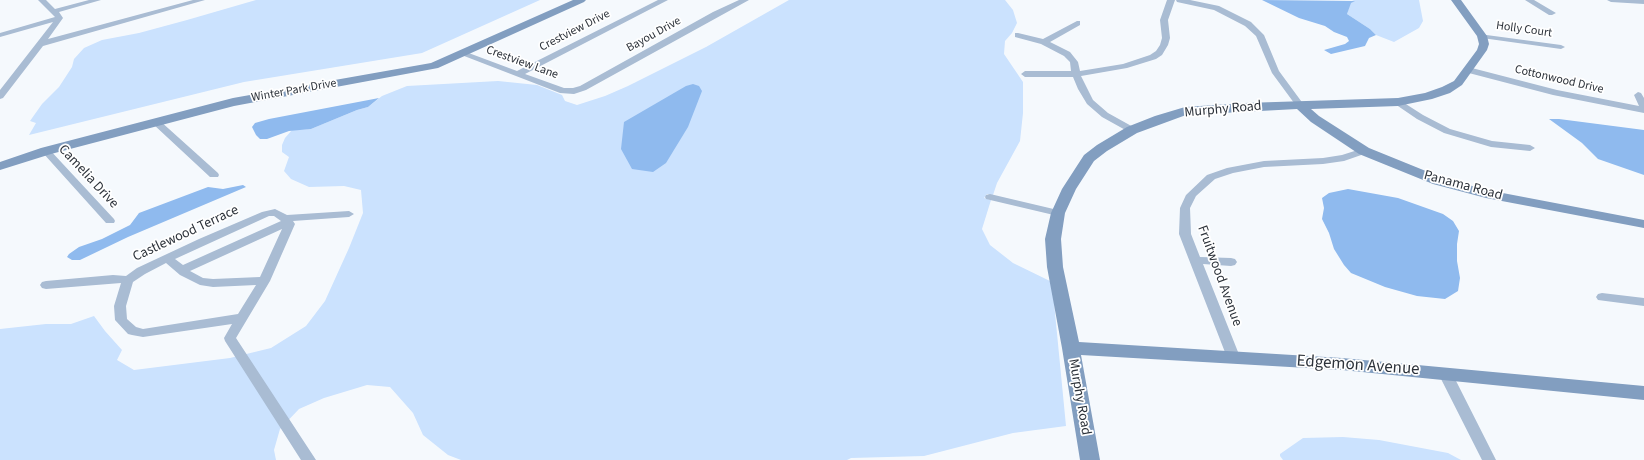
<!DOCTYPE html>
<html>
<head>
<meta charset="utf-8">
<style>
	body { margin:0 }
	canvas { display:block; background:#f5f9fd }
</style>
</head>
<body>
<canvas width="1644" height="460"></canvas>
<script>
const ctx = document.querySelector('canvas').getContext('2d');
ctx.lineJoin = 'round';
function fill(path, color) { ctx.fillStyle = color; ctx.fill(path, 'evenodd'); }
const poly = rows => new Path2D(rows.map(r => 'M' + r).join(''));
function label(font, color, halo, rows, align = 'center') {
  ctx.font = font + ' "Source Sans 3",sans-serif'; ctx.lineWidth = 3.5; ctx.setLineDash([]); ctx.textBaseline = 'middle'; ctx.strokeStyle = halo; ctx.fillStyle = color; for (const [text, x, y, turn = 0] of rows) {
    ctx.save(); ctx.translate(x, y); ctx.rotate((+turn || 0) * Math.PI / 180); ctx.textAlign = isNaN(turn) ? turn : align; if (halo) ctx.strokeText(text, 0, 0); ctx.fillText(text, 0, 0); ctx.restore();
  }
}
const green = poly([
	[256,0,540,0,422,53,244,82,29,135,36,123,30,121,42,104,59,87,72,67,74,59,84,48,102,40,139,33,187,20],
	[789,0,1005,0,1013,10,1017,23,1012,33,1005,41,1004,54,1023,82,1023,113,1020,141,997,183,993,195,987,194,984,198,991,200,982,229,990,245,1013,263,1052,282,1066,426,1013,433,924,456,851,458,847,460,461,460,448,455,423,435,413,413,390,387,367,385,324,398,299,409,280,429,274,450,276,460,0,460,0,329,46,324,71,324,94,316,105,331,122,350,117,360,134,370,230,358,271,348,306,326,325,301,349,248,363,213,361,190,344,186,309,187,291,179,284,171,289,157,282,152,282,145,285,138,292,130,311,129,357,110,368,107,382,96,407,86,498,81,537,85,562,95,565,101,577,105,605,96,628,86,706,47],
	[1352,0,1419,0,1423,21,1419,28,1394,42,1376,35,1370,29,1347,14,1350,3,1354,1],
	[1343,437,1379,440,1448,453,1461,460,1283,460,1280,456,1280,454,1303,438]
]);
const water = poly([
	[1262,0,1355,1,1351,3,1347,14,1370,29,1376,35,1369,38,1365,46,1331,54,1324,50,1345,44,1349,41,1347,37,1334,32,1325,26,1299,18],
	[693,84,699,86,702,91,688,127,666,163,653,172,632,169,621,149,624,122,686,86],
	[379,98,368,107,357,110,311,129,289,131,267,139,260,139,256,135,252,127,255,123,269,119],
	[1549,119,1559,119,1644,130,1644,175,1598,159,1582,143],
	[243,185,246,187,128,237,80,260,72,260,67,257,69,254,79,247,102,239,130,225,139,213,208,187,223,189],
	[1348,189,1398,198,1443,214,1453,221,1459,231,1457,244,1457,261,1460,278,1458,291,1445,299,1417,296,1385,287,1351,273,1344,265,1334,249,1329,233,1322,219,1324,208,1322,198,1329,193]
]);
const street = poly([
	[38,0,46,0,55,9,89,0,101,0,59,12,63,18,48,39,193,0,205,0,43,46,3,98,0,99,0,90,53,22,0,37,0,33,55,17,38,0],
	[658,0,668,0,525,74,564,88,573,88,580,86,713,12,739,0,749,0,586,90,574,94,560,93,459,54,463,52,466,52,517,71,658,0],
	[1167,0,1175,0,1168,20,1170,38,1168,45,1162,55,1156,59,1127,68,1081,76,1093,100,1108,113,1135,128,1137,130,1135,132,1129,132,1102,117,1087,104,1078,89,1073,77,1025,77,1021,74,1025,71,1071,71,1070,62,1064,56,1041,44,1015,37,1015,33,1018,33,1043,39,1077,21,1080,21,1080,25,1050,42,1070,52,1078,62,1080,71,1123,64,1150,55,1156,51,1160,45,1162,38,1160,20,1167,0],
	[1176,0,1190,0,1219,6,1251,22,1264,35,1279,71,1304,105,1303,107,1297,107,1272,73,1256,36,1245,26,1214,10,1177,2,1176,0],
	[1525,0,1534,0,1556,13,1552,15,1549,15,1525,0],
	[1607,0,1644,0,1644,4,1611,2,1607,0],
	[1479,34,1561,45,1565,47,1561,49,1482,38,1479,38,1479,34],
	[1468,67,1557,90,1639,106,1634,95,1638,92,1641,93,1644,98,1644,113,1553,95,1465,72,1464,70,1468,67],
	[1398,99,1423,115,1450,129,1492,141,1530,145,1535,148,1530,151,1491,147,1444,133,1417,119,1395,104,1394,102,1398,99],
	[156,119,159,120,218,173,219,175,218,177,210,177,153,124,151,122,156,119],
	[46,148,49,149,114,219,115,221,114,223,106,223,43,153,41,151,46,148],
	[1364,148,1367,149,1369,151,1367,153,1344,161,1323,164,1264,167,1233,173,1215,179,1196,196,1190,208,1191,234,1200,257,1231,258,1235,259,1237,262,1235,265,1231,266,1203,264,1240,357,1238,360,1233,362,1228,360,1179,234,1180,208,1186,195,1207,175,1227,168,1264,161,1323,158,1342,155,1364,148],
	[990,194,1062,211,1063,213,1058,216,986,199,985,197,986,195,990,194],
	[275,209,287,215,349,211,354,214,349,217,293,221,295,224,270,281,236,338,316,460,301,460,225,341,224,338,232,324,143,337,132,335,128,334,115,320,114,306,121,283,46,289,42,288,40,285,42,282,46,281,113,275,126,276,137,268,199,239,262,212,275,209],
	[269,216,274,216,281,221,183,265,175,259,269,216],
	[282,229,260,277,213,279,203,278,190,271,282,229],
	[166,263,180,275,200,285,213,287,256,285,238,314,143,329,136,327,127,319,126,306,133,282,145,274,166,263],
	[1602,293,1644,298,1644,306,1598,300,1596,297,1598,294,1602,293],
	[1445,368,1450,370,1452,373,1496,460,1482,460,1438,373,1440,370,1445,368]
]);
const secondary = poly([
	[573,0,586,0,584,2,438,68,234,106,51,154,0,170,0,162,41,148,233,98,431,63,573,0],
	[1451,0,1461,0,1487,36,1489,44,1487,50,1462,85,1450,93,1432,99,1398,106,1311,109,1319,116,1369,148,1443,178,1487,190,1644,220,1644,228,1486,198,1433,184,1359,154,1311,122,1297,109,1186,115,1137,133,1107,151,1094,161,1076,189,1065,213,1061,239,1063,267,1079,342,1342,358,1644,386,1644,400,1342,370,1081,355,1100,460,1080,460,1062,348,1047,267,1045,239,1051,213,1062,189,1084,155,1097,145,1127,127,1155,116,1185,107,1245,103,1398,98,1425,93,1442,87,1454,81,1477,50,1479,44,1477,36,1451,0]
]);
const farStreetnames = [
	["Holly Court",1524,30,8],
	["Crestview Drive",575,31,-27],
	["Bayou Drive",654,35,-29],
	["Crestview Lane",522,63,20],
	["Cottonwood Drive",1559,80,13],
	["Winter Park Drive",294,91,-10]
];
const streetNames = [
	["Murphy Road",1223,110,-5],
	["Camelia Drive",88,177,47],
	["Panama Road",1463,186,15],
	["Castlewood Terrace",186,234,-25],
	["Fruitwood Avenue",1219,276,70],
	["Murphy Road",1079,397,80]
];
const nearStreetnames = [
	["Edgemon Avenue",1358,366,4]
];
fill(green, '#cbe2fe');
fill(water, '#8fbaee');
fill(street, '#a9bcd3');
fill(secondary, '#829ec0');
label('12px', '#2c323a', '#fff', farStreetnames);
label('14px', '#2c323a', '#fff', streetNames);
label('17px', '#2c323a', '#fff', nearStreetnames);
</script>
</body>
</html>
